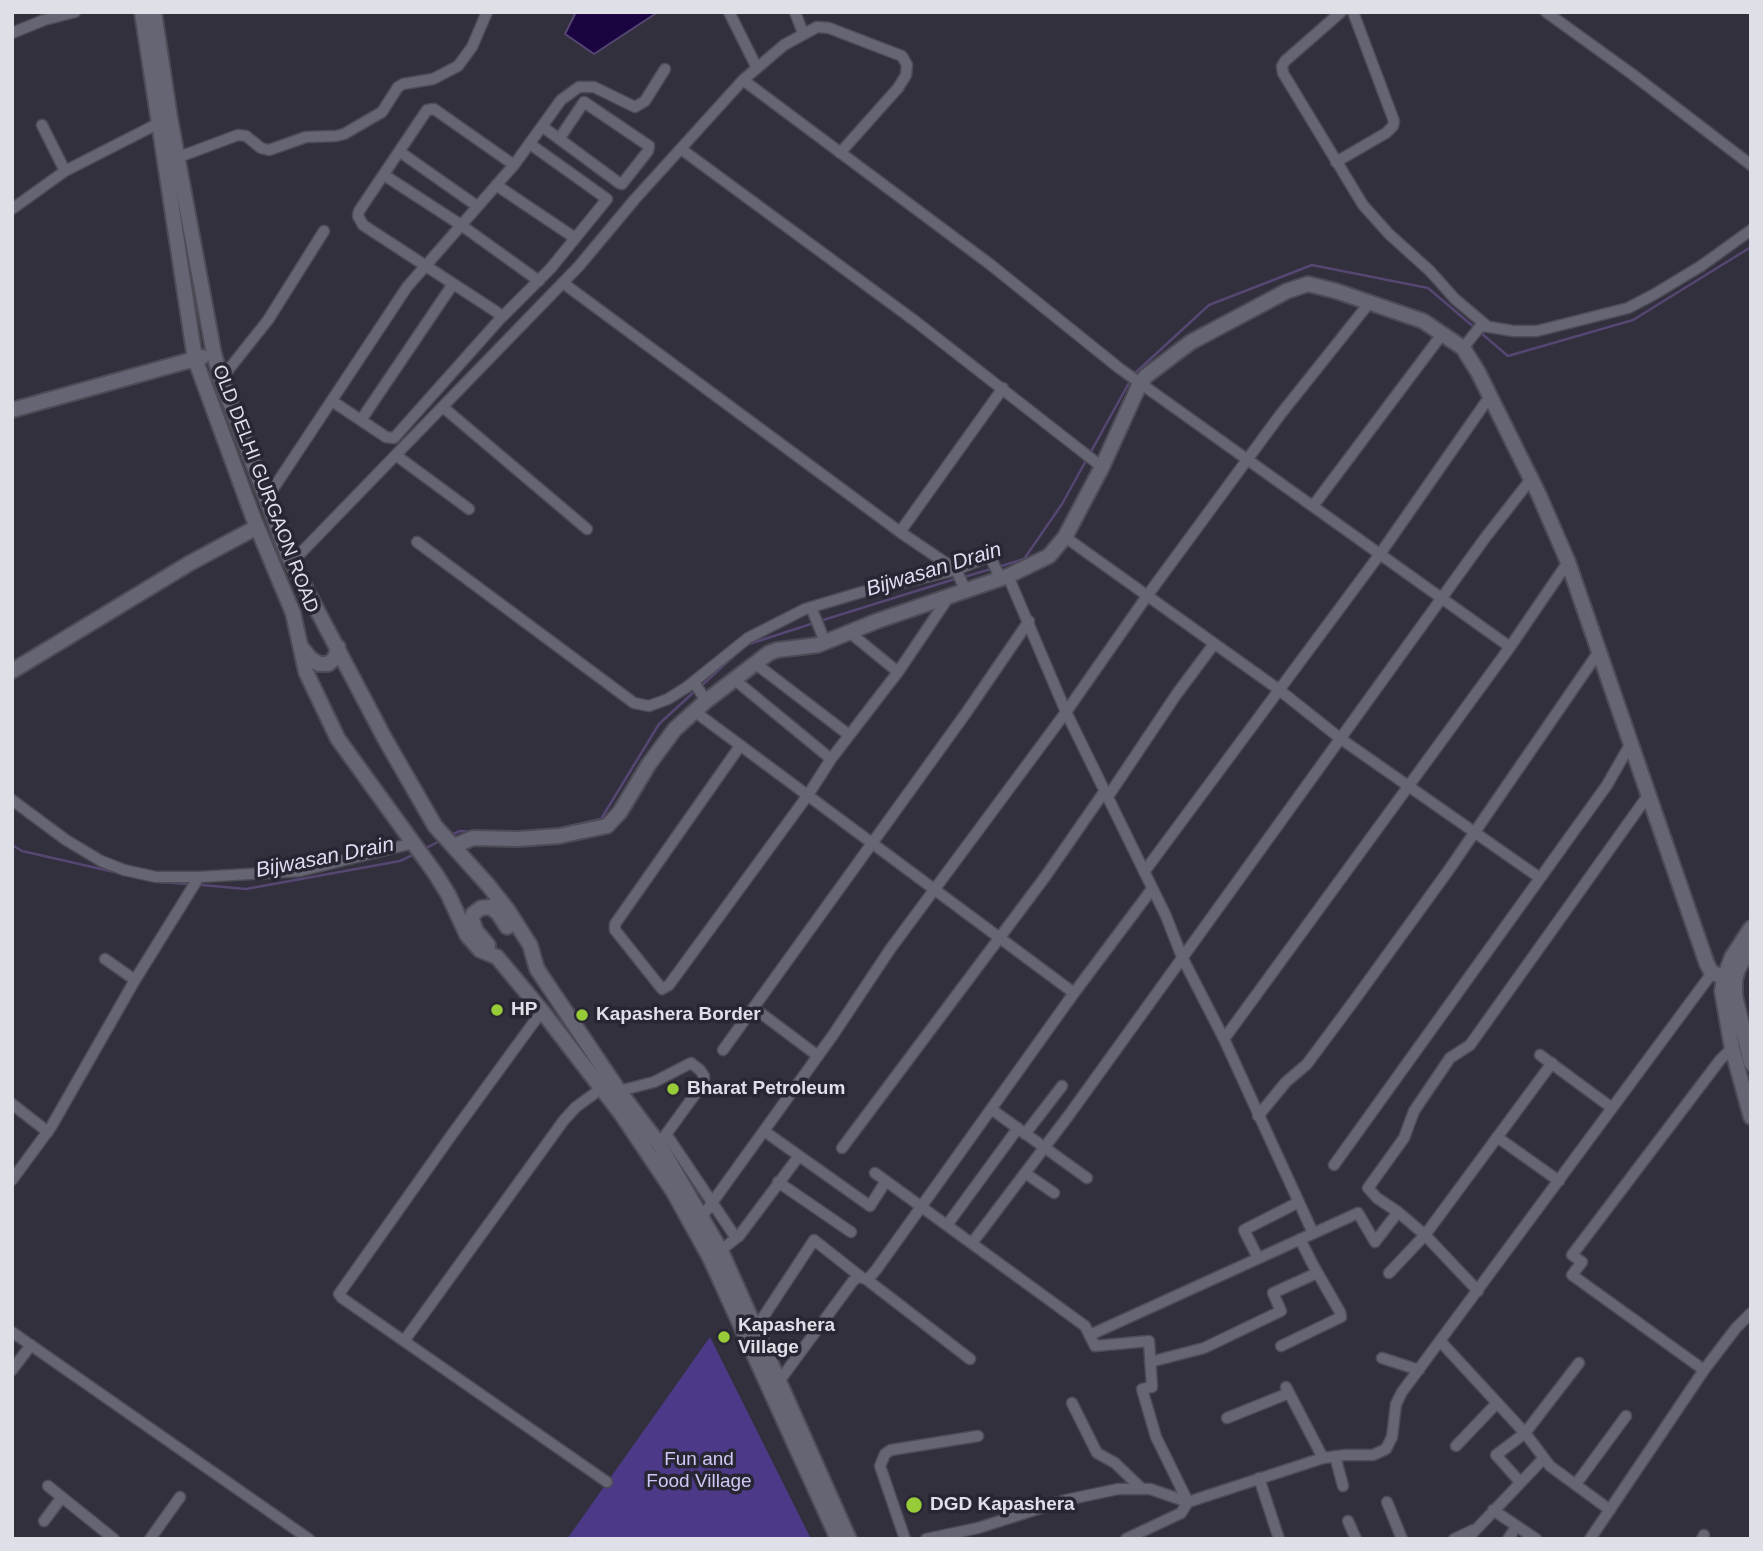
<!DOCTYPE html>
<html>
<head>
<meta charset="utf-8">
<style>
	body { margin:0 }
	#map { position:relative; width:1763px; height:1551px; overflow:hidden; background:#32303d; font-family:Arial,sans-serif }
	canvas { display:block }
	.frame { position:absolute; inset:0; border:14px solid #dfdfe7; pointer-events:none }
</style>
</head>
<body>
<div id="map">
<canvas width="1763" height="1551"></canvas>
<div class="frame"></div>
</div>
<script>
const ctx = document.querySelector('canvas').getContext('2d');
ctx.lineJoin = 'round';
function fill(path, color) { ctx.fillStyle = color; ctx.fill(path, 'evenodd'); }
const poly = rows => new Path2D(rows.map(r => 'M' + r).join(''));
function trace(path, color, width, dash) { ctx.strokeStyle = color; ctx.lineWidth = width; ctx.lineCap = dash ? 'butt' : 'round'; ctx.setLineDash(dash || []); ctx.stroke(path); }
function label(font, color, halo, rows, align = 'center') {
  ctx.font = font + ' Arial,sans-serif'; ctx.lineWidth = 7; ctx.setLineDash([]); ctx.textBaseline = 'middle'; ctx.strokeStyle = halo; ctx.fillStyle = color; for (const [text, x, y, turn = 0] of rows) {
    ctx.save(); ctx.translate(x, y); ctx.rotate((+turn || 0) * Math.PI / 180); ctx.textAlign = isNaN(turn) ? turn : align; if (halo) ctx.strokeText(text, 0, 0); ctx.fillText(text, 0, 0); ctx.restore();
  }
}
const green = poly([
	[710,1337,811,1539,567,1539]
]);
const water = poly([
	[576,12,658,12,594,54,565,34,576,12]
]);
const stream = poly([
	[1133,375,1209,305,1312,265,1428,288,1508,356,1633,320,1751,247],
	[998,567,1024,559,1062,504,1130,381],
	[964,577,991,569],
	[820,621,958,578],
	[700,687,746,645,814,623],
	[556,829,601,819,659,724,695,691],
	[449,836,460,831,473,832],
	[12,845,22,851,154,881],
	[424,849,440,841],
	[161,882,187,884],
	[202,885,246,889,400,861,415,854]
]);
const street = poly([
	[729,12,757,68],
	[795,12,803,33],
	[1341,12,1285,61,1282,66,1283,73,1363,205,1389,234,1430,271,1455,299,1487,326],
	[1546,12,1632,74,1751,165],
	[12,33,44,20,75,12],
	[743,80,991,265,1119,368,1510,647],
	[42,125,65,171],
	[543,127,619,183,622,184,648,151,649,146,584,102,559,139],
	[681,149,915,321,1102,467],
	[400,152,477,206],
	[179,157,238,135,246,136,261,148,269,150,306,137,336,136,344,134,382,112,398,87,403,84,433,79,458,66,472,47,487,12],
	[1336,162,1386,133,1393,126,1394,121,1353,12],
	[384,175,461,225,539,281],
	[496,185,575,238],
	[12,209,65,171,163,121],
	[563,283,900,532,956,570,966,591],
	[500,319,551,268,607,199,530,144],
	[1463,348,1479,328,1484,326,1513,331,1537,331,1628,308,1653,295,1701,266,1751,230],
	[221,379,268,320,324,231],
	[332,401,386,437,394,438,500,319,499,314,495,311,363,225,358,216,359,211,427,110,434,109,514,165],
	[444,408,587,529],
	[361,420,453,284],
	[397,456,469,509],
	[267,498,407,287,514,165,561,100,579,87,594,87,635,107,645,101,665,69],
	[1313,506,1443,333],
	[900,532,1003,388],
	[1065,537,1278,689,1341,739,1540,878],
	[417,542,634,703,649,706,668,699,687,687,748,638,805,609,862,592,956,570,985,558,989,558,992,561,1001,579],
	[292,562,579,266,635,199,743,80,784,45,817,27,829,28,894,53,902,56,907,65,906,75,898,88,840,153],
	[1008,576,1066,712,1166,916,1182,957,1224,1039,1313,1233],
	[811,607,825,642],
	[849,632,898,672],
	[756,664,849,735],
	[735,680,831,759],
	[694,682,706,701],
	[694,711,1074,993],
	[740,746,615,924,615,930,662,989,669,985,808,795,831,759,898,672,948,598],
	[1107,798,1176,695,1214,644],
	[12,800,66,840,101,861,124,870,156,877,199,877],
	[1144,872,1380,554,1490,396],
	[105,959,135,980],
	[754,1008,818,1056],
	[542,1011,453,1133,339,1294,342,1298,607,1482],
	[1224,1039,1510,647,1568,562],
	[723,1050,966,713,1029,621],
	[1540,1055,1612,1108],
	[619,1091,654,1082,691,1063,700,1070,704,1076,704,1082,659,1144],
	[12,1104,48,1132],
	[991,1109,1087,1178],
	[1258,1116,1286,1082,1307,1064,1356,998,1448,871,1600,650],
	[764,1131,870,1206,886,1181],
	[666,1134,736,1238],
	[1025,1134,1062,1086],
	[1497,1137,1559,1181],
	[842,1148,1045,877,1104,792],
	[1334,1165,1607,785,1631,743],
	[875,1173,1085,1326,1095,1346,1149,1341,1152,1387,1142,1389,1156,1437,1188,1502,1181,1513,1126,1539],
	[1025,1173,1054,1193],
	[12,1180,51,1127,135,980,199,877,300,871,414,843],
	[778,1182,851,1232],
	[701,1218,833,1035,891,948,1066,712,1147,596,1280,415,1370,302],
	[947,1225,1018,1128],
	[972,1243,1069,1115,1485,538,1531,479],
	[716,1254,739,1236,799,1156],
	[1258,1258,1244,1230,1299,1202],
	[1389,1273,1425,1235,1552,1063],
	[866,1279,970,1359],
	[1478,1291,1425,1235,1398,1212,1377,1198,1368,1188,1404,1138,1414,1111,1450,1058,1470,1045,1649,794],
	[756,1328,814,1240,861,1277],
	[12,1332,309,1539],
	[1090,1335,1358,1213,1375,1242,1398,1212],
	[404,1341,564,1120,576,1107,602,1088],
	[1441,1342,1525,1433,1550,1466,1610,1510],
	[1281,1346,1341,1317,1340,1312,1313,1265,1300,1239],
	[1382,1358,1419,1370],
	[1150,1362,1204,1348,1281,1311,1273,1293,1317,1273],
	[12,1370,31,1345],
	[1704,1370,1572,1275,1582,1262,1572,1255,1720,1060,1732,1048],
	[780,1380,853,1281,858,1277,866,1279,870,1277,876,1270,1074,993,1152,889],
	[1286,1387,1323,1458],
	[1072,1403,1097,1453,1115,1463,1141,1488],
	[1227,1418,1289,1393],
	[1456,1446,1496,1404],
	[1335,1456,1343,1486],
	[1259,1478,1279,1539],
	[1520,1482,1496,1455,1525,1433,1579,1363],
	[1576,1484,1626,1416],
	[48,1486,114,1539],
	[1387,1502,1402,1539],
	[1493,1510,1536,1539],
	[44,1521,62,1497],
	[1348,1521,1356,1539],
	[150,1539,180,1497],
	[905,1539,880,1466,885,1454,891,1450,978,1436],
	[926,1539,978,1528,1066,1500,1118,1489,1150,1489,1188,1502,1323,1458,1345,1455,1373,1455,1386,1449,1392,1437,1396,1404,1402,1392,1712,973],
	[1454,1539,1473,1530],
	[1467,1539,1544,1458],
	[1508,1539,1517,1526],
	[1590,1539,1704,1370,1736,1328,1751,1313],
	[1702,1539,1704,1535]
]);
const secondary = poly([
	[142,12,195,359,253,517,293,613,306,672,338,739,435,873,448,894,467,935,480,950,497,957,542,1011,622,1115,673,1191,710,1258,838,1539],
	[154,12,170,118,214,354,221,379,287,553,385,739,435,826,488,885,507,909,530,945,537,969,619,1091,659,1144,721,1251,849,1539],
	[12,410,202,357],
	[301,647,311,659,319,664,328,664,335,658,338,647],
	[12,671,190,563,257,527],
	[454,846,473,838,518,839,559,836,607,826,620,812,649,764,675,729,706,701,769,653,777,650,818,645,877,621,1008,576,1049,556,1065,537,1102,467,1138,388,1146,376,1191,342,1287,291,1308,284,1336,291,1423,321,1463,348,1478,372,1539,495,1568,562,1707,964,1712,973,1735,980],
	[1751,928,1732,957,1724,978,1722,991,1732,1048,1751,1117],
	[488,945,476,931,472,920,473,914,481,908,490,907,498,913,507,927],
	[1751,947,1738,969,1735,980,1735,996,1751,1063]
]);
const markers = [
	[497,1010,7,"#97cc38"],
	[582,1015,7,"#97cc38"],
	[673,1089,7,"#97cc38"],
	[724,1337,7,"#97cc38"],
	[914,1505,9,"#97cc38"]
];
const streetNames = [
	["OLD DELHI GURGAON ROAD",265,489,69]
];
const poiNames = [
	["HP",511,1010],
	["Kapashera Border",596,1015],
	["Bharat Petroleum",687,1089],
	["Kapashera",738,1326],
	["Village",738,1348],
	["DGD Kapashera",930,1505]
];
const parkNames = [
	["Fun and",699,1460],
	["Food Village",699,1482]
];
const waterNames = [
	["Bijwasan Drain",934,570,-17],
	["Bijwasan Drain",325,858,-11]
];
fill(green, '#4c3988');
fill(water, '#1a0540');
trace(water, '#554672', 2);
trace(stream, '#554672', 2.5);
trace(street, '#4d4c56', 13);
trace(secondary, '#4d4c56', 18);
trace(street, '#666573', 10);
trace(secondary, '#666573', 14);
for (const [x, y, r, color] of markers) { const dot = new Path2D(); dot.arc(x, y, r, 0, 2 * Math.PI); ctx.fillStyle = color; ctx.fill(dot); trace(dot, '#282632', 2.5); }
label('19px', '#dfdfe7', '#282632', streetNames);
label('bold 19px', '#dfdfe7', '#282632', poiNames, 'left');
label('19px', '#cec8f5', '#282632', parkNames);
label('italic 21px', '#dfdcf3', '#282632', waterNames);
</script>
</body>
</html>
